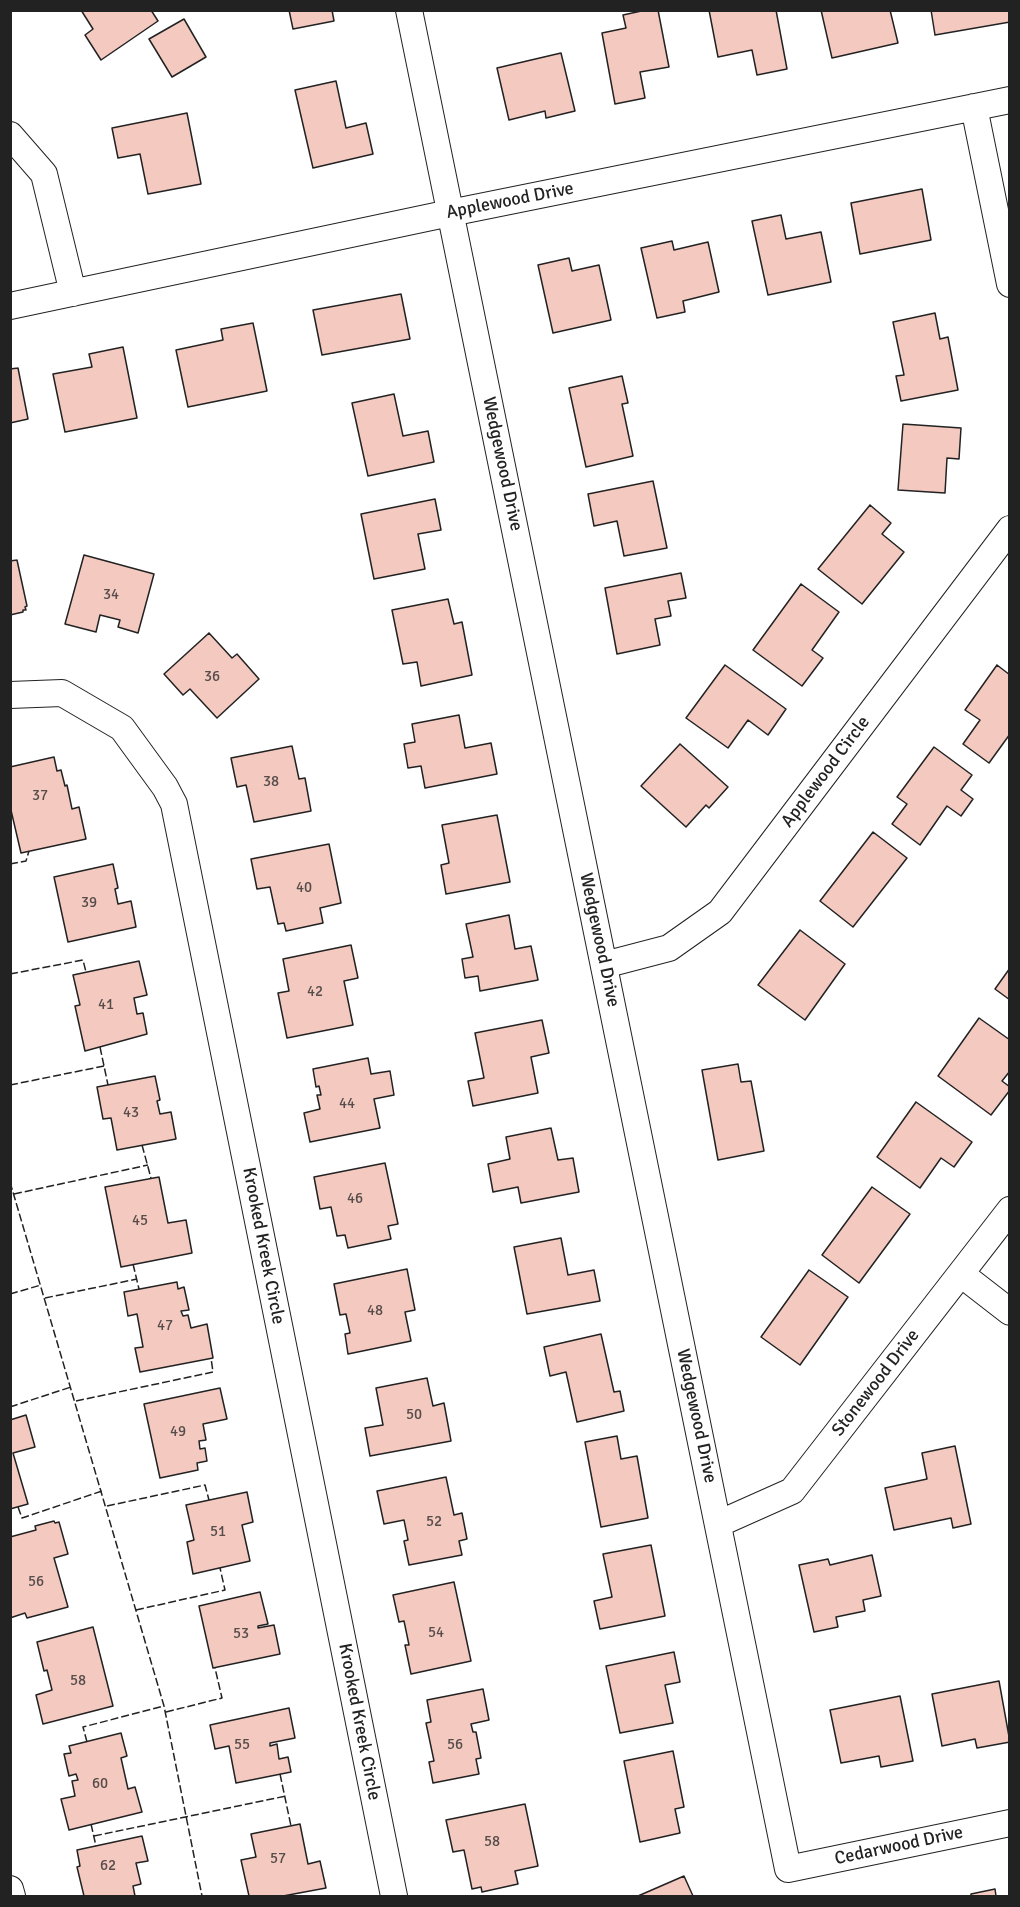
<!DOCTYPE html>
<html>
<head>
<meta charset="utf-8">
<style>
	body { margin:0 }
	#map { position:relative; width:1020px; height:1907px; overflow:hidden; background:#fff; font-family:Signika,sans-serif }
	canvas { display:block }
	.frame { position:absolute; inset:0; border:12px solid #222; pointer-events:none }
</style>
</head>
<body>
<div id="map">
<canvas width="1020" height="1907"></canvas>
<div class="frame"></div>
</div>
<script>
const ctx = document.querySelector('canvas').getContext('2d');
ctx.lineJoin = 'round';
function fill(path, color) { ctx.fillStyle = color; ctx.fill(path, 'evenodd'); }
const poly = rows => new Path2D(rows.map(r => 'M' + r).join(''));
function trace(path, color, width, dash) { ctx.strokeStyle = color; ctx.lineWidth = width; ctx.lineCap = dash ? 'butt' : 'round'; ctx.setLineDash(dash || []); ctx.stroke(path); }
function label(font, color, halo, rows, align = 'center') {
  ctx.font = font + ' Signika,sans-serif'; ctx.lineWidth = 4.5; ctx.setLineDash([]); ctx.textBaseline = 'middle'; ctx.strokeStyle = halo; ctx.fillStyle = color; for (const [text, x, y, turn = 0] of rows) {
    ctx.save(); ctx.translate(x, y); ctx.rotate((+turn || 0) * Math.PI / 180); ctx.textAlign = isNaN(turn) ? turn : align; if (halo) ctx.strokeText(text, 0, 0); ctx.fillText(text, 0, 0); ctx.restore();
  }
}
const building = poly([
	[81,10,151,10,158,21,101,60,85,35,93,29,81,10],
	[289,10,332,10,334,21,293,29,289,10],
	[646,10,658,10,669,67,640,72,645,98,615,104,602,33,626,28,623,15,646,10],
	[709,10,776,10,787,69,757,75,752,50,718,57,709,10],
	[821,10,890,10,898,43,832,58,821,10],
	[931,10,1010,10,1010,22,935,35,931,10],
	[184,19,206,57,172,77,149,39,184,19],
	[561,53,575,111,546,118,545,111,509,120,497,68,561,53],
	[336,81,346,128,366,123,373,154,313,168,295,90,336,81],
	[187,113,201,184,148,194,140,154,118,158,112,128,187,113],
	[922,189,931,240,860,254,851,203,922,189],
	[781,215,786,239,821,232,831,282,768,295,752,221,781,215],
	[672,241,674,250,708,242,719,292,683,301,685,312,657,318,641,248,672,241],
	[569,258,572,271,599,265,611,320,553,333,538,265,569,258],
	[401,294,410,339,322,355,313,310,401,294],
	[935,313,940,339,948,337,958,390,901,401,896,376,904,375,893,322,935,313],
	[253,323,267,391,188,407,176,350,223,340,221,329,253,323],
	[123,347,137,418,65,432,53,374,92,367,89,354,123,347],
	[18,368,28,419,10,423,10,369,18,368],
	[622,376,628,403,622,404,633,456,586,467,569,388,622,376],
	[394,394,403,436,428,431,434,462,368,476,352,403,394,394],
	[903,424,961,428,959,459,947,458,945,493,898,490,903,424],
	[653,481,667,548,624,556,617,521,594,526,588,494,653,481],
	[435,499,441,530,418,534,425,569,374,579,361,514,435,499],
	[870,505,891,523,882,534,904,552,862,604,818,569,870,505],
	[84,555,154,574,138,633,118,627,120,620,100,615,96,632,65,624,84,555],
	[17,560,27,606,25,607,26,610,23,610,23,612,10,615,10,561,17,560],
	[681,573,686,598,668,601,671,616,655,619,660,645,617,654,605,588,681,573],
	[801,584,839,612,812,650,823,658,802,686,753,650,801,584],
	[448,599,454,624,462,622,472,675,421,686,417,662,403,664,392,610,448,599],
	[209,633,232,658,237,654,259,679,217,718,190,689,183,695,164,674,209,633],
	[725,665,786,709,768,735,748,720,728,748,686,718,725,665],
	[997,665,1010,675,1010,734,989,763,963,744,980,720,965,710,997,665],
	[459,715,465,748,491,743,497,774,425,788,421,766,408,768,404,744,415,742,412,724,459,715],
	[680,744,728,787,709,808,706,805,686,827,641,786,680,744],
	[292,746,299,779,305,778,311,811,254,822,246,785,237,787,231,758,292,746],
	[934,747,972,775,961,790,973,799,961,816,947,806,920,845,892,824,907,804,897,797,934,747],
	[54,757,57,771,61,770,65,786,67,785,72,809,79,807,86,839,21,853,10,806,10,767,54,757],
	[497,815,510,882,446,894,441,865,449,863,442,825,497,815],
	[873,832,907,858,853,927,820,901,873,832],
	[329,844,341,903,320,908,323,923,286,931,284,923,278,924,270,887,257,889,251,859,329,844],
	[113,864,118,888,115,889,118,904,131,901,136,927,68,942,54,877,113,864],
	[509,915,515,949,531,946,538,980,480,991,478,976,465,978,462,959,473,957,466,924,509,915],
	[800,930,845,964,805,1020,758,985,800,930],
	[351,945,358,978,344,981,353,1025,287,1038,278,993,289,991,283,959,351,945],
	[139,961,147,995,134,998,137,1014,143,1013,147,1034,85,1051,75,1006,80,1005,73,975,139,961],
	[1010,968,1010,1000,995,989,1010,968],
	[979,1018,1010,1040,1010,1071,1002,1081,1010,1087,1010,1090,991,1115,938,1076,979,1018],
	[542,1020,549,1053,531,1057,538,1093,473,1106,468,1081,484,1078,475,1033,542,1020],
	[368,1058,371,1074,390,1071,394,1095,374,1099,380,1128,310,1142,304,1113,320,1109,317,1095,321,1095,319,1086,316,1087,313,1069,368,1058],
	[738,1064,741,1082,751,1081,764,1151,718,1160,702,1070,738,1064],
	[155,1076,160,1100,157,1101,160,1114,171,1112,176,1139,117,1150,111,1118,103,1119,97,1087,155,1076],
	[916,1102,972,1142,954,1167,941,1158,920,1188,877,1157,916,1102],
	[551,1128,558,1160,573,1158,579,1192,521,1203,518,1187,493,1192,488,1164,510,1159,506,1137,551,1128],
	[385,1163,398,1224,388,1226,391,1239,348,1248,345,1235,337,1236,331,1207,320,1209,314,1177,385,1163],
	[159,1177,168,1223,186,1220,192,1253,121,1267,105,1187,159,1177],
	[872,1187,910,1214,859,1283,822,1255,872,1187],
	[561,1238,568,1275,594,1270,600,1301,527,1314,514,1247,561,1238],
	[407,1269,415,1310,405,1312,411,1341,348,1354,345,1334,350,1333,346,1314,340,1315,334,1284,407,1269],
	[809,1270,848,1297,800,1365,761,1337,809,1270],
	[177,1282,178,1289,184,1287,189,1310,181,1311,183,1316,188,1315,191,1328,207,1324,213,1358,140,1372,135,1348,143,1347,137,1314,128,1316,124,1292,177,1282],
	[601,1334,614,1392,620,1391,624,1411,577,1422,566,1372,550,1376,544,1347,601,1334],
	[427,1378,433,1406,444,1403,451,1441,370,1456,365,1428,383,1425,376,1388,427,1378],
	[220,1388,227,1419,203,1424,206,1440,199,1441,200,1449,205,1448,207,1461,197,1463,198,1470,160,1478,144,1404,220,1388],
	[26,1415,35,1447,13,1453,28,1504,10,1509,10,1420,26,1415],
	[617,1436,621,1459,637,1456,648,1518,601,1527,585,1442,617,1436],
	[955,1446,971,1524,953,1528,951,1518,894,1530,885,1488,927,1479,922,1453,955,1446],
	[446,1477,454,1515,462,1513,467,1539,459,1541,462,1555,409,1565,404,1541,408,1540,404,1520,384,1524,377,1491,446,1477],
	[247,1492,253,1522,242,1525,250,1561,193,1574,187,1542,194,1540,186,1505,247,1492],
	[54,1521,55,1523,59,1522,68,1554,54,1558,68,1607,27,1618,25,1613,10,1618,10,1537,36,1530,35,1526,54,1521],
	[651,1545,665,1616,600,1629,594,1601,612,1597,603,1554,651,1545],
	[872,1555,881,1596,863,1600,865,1611,836,1617,838,1627,814,1632,799,1565,828,1559,830,1565,872,1555],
	[454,1582,471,1661,411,1674,405,1645,409,1645,404,1621,399,1622,393,1595,454,1582],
	[260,1592,268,1624,258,1626,258,1628,274,1625,280,1654,213,1668,199,1606,260,1592],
	[93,1627,113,1706,43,1724,36,1695,52,1690,47,1670,44,1671,37,1642,93,1627],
	[674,1652,680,1682,665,1685,673,1723,620,1733,606,1666,674,1652],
	[999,1681,1010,1742,977,1748,975,1739,942,1746,932,1694,999,1681],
	[483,1689,489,1720,471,1724,473,1732,476,1732,481,1758,476,1759,479,1774,433,1783,429,1762,434,1761,426,1723,431,1722,427,1700,483,1689],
	[900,1696,913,1761,881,1767,879,1756,841,1763,830,1710,900,1696],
	[289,1708,295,1738,270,1743,270,1746,277,1744,279,1759,288,1757,291,1772,236,1783,229,1746,215,1749,210,1725,289,1708],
	[121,1733,127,1756,121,1758,128,1789,135,1787,142,1812,69,1830,61,1799,75,1796,72,1781,78,1780,76,1774,69,1776,64,1754,71,1753,69,1746,121,1733],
	[673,1751,684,1807,675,1809,680,1833,640,1842,624,1761,673,1751],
	[525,1804,538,1866,515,1871,518,1884,482,1892,481,1887,472,1889,464,1850,453,1852,446,1820,525,1804],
	[300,1824,308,1864,320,1861,326,1888,283,1896,249,1896,241,1860,256,1857,251,1834,300,1824],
	[142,1836,148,1861,136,1863,141,1884,133,1886,135,1896,84,1896,77,1867,80,1866,77,1850,142,1836],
	[684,1876,693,1896,638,1896,684,1876],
	[995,1889,996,1896,971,1896,971,1894,995,1889]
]);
const minor = poly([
	[409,10,788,1869,1010,1823],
	[974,107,1010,284],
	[10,135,44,174,73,293],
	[10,306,450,213,1010,100],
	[10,695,62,693,122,728,165,787,174,804,394,1896],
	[604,965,669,948,720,912,1010,529],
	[961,1274,1010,1312],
	[718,1524,792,1491,1010,1210],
	[10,1889,12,1896]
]);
const fence = poly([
	[10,864,26,861,29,851],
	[10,974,83,960,86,972],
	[100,1047,108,1085],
	[10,1085,104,1066],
	[142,1145,151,1178],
	[10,1182,164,1706,202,1896],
	[14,1194,148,1165],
	[133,1264,139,1289],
	[10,1294,41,1285],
	[45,1298,137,1279],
	[76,1401,213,1372,211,1358],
	[10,1407,71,1387],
	[107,1506,205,1485,209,1500],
	[18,1507,22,1518,102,1491],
	[136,1610,225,1590,220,1568],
	[166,1712,222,1698,215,1668],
	[87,1742,83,1727,164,1706],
	[280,1774,291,1826],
	[91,1824,96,1846],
	[94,1836,286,1796]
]);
const numberNames = [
	["34",111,595],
	["36",212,677],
	["38",271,782],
	["37",40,796],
	["40",304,888],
	["39",89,903],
	["42",315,992],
	["41",106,1005],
	["44",347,1104],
	["43",131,1113],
	["46",355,1199],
	["45",140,1221],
	["48",375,1311],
	["47",165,1326],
	["50",414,1415],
	["49",178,1432],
	["52",434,1522],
	["51",218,1532],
	["56",36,1582],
	["54",436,1633],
	["53",241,1634],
	["58",78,1681],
	["55",242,1745],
	["56",455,1745],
	["60",100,1784],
	["58",492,1842],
	["57",278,1859],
	["62",108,1866]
];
const streetNames = [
	["Applewood Drive",510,201,-11],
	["Wedgewood Drive",502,464,78],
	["Applewood Circle",826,772,-53],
	["Wedgewood Drive",599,940,78],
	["Krooked Kreek Circle",263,1246,79],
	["Stonewood Drive",876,1383,-52],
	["Wedgewood Drive",696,1416,78],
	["Krooked Kreek Circle",359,1722,79],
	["Cedarwood Drive",899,1846,-12]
];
fill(building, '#f3c9c0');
trace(building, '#222', 1.5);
trace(minor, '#222', 28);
trace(minor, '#fff', 26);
trace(fence, '#222', 1.5, [8, 3]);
label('15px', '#564c4a', null, numberNames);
label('18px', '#222', '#fff', streetNames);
</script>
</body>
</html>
